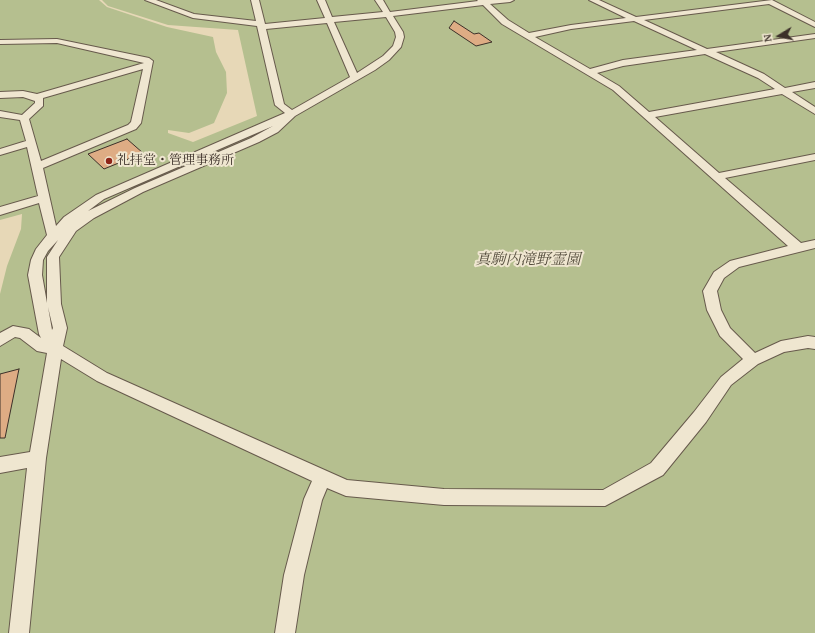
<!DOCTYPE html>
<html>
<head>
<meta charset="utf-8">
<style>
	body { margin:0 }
	#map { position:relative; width:815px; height:633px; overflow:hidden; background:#e7d8b7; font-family:"Gentium Book Plus",serif }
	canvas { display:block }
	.north { position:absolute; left:759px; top:16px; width:40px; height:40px; -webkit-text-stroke:3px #efe6d0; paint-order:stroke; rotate:260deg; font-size:11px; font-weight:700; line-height:16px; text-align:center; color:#3c3029 }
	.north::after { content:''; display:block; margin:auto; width:14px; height:18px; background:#3c3029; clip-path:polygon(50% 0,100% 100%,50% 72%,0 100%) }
</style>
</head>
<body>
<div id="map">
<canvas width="815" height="633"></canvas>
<div class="north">N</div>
</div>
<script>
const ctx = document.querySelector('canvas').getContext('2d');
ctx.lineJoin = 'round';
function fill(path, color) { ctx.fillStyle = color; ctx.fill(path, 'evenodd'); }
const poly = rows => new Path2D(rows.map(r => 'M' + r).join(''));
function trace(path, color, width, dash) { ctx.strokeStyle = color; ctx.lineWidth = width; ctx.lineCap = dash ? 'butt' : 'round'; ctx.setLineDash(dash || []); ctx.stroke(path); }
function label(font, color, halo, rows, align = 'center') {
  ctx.font = font + ' "Gentium Book Plus","Noto Serif JP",serif'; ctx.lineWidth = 4; ctx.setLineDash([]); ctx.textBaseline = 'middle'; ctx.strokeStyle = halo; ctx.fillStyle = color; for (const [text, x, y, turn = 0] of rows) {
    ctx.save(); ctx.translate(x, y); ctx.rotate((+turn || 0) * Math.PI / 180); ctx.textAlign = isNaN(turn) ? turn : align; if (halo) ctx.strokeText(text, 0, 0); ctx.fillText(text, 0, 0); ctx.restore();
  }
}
const green = poly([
	[0,0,99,0,107,7,167,27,213,37,216,52,226,72,227,93,214,123,189,133,168,130,168,133,193,142,257,116,238,30,168,25,108,6,102,0,815,0,815,633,0,633,0,294,7,266,21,229,22,214,0,220]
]);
const building = poly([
	[454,21,474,34,479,33,492,42,476,46,449,28,454,21],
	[127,139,143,153,104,169,88,154,127,139],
	[19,369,5,438,0,438,0,374,19,369]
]);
const minor = poly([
	[145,0,156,0,194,14,256,21,251,0,259,0,265,24,325,18,317,0,325,0,332,17,383,12,375,0,383,0,390,12,478,1,477,0,514,0,510,2,490,4,508,20,529,33,571,25,626,18,589,0,599,0,636,17,772,0,815,22,815,27,769,4,644,20,707,49,815,34,815,38,716,52,764,74,785,88,815,82,815,88,792,92,815,107,815,114,782,94,655,117,719,173,815,154,815,160,725,178,801,243,815,240,815,248,739,267,724,278,717,291,721,310,730,328,755,353,781,341,808,336,815,337,815,349,808,348,784,352,758,364,731,385,706,422,663,475,605,506,444,505,346,496,327,488,322,500,304,575,295,633,275,633,284,575,304,499,312,481,97,381,61,359,46,458,29,633,9,633,27,468,0,473,0,457,30,452,47,353,37,351,20,338,15,337,0,346,0,333,13,326,29,329,41,338,39,334,28,275,31,260,36,249,47,235,39,203,0,215,0,207,38,196,27,147,0,155,0,149,26,141,20,120,0,117,0,111,22,115,35,103,35,101,23,97,0,98,0,92,23,91,37,94,144,63,57,43,0,44,0,40,57,39,149,58,153,61,141,123,136,129,43,168,56,226,64,217,96,195,285,113,275,105,257,26,193,18,145,0],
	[483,5,502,24,613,90,788,246,730,261,714,272,703,291,707,310,720,336,743,359,721,377,694,412,651,463,603,490,444,489,347,480,107,373,63,346,67,328,61,304,59,257,76,231,94,218,143,192,259,142,278,132,295,116,375,70,389,60,401,47,404,37,403,32,393,16,483,5],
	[386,17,395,32,396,37,393,46,383,56,357,73,334,22,386,17],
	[634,21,697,50,623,60,590,69,535,37,571,29,634,21],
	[327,23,350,77,292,110,284,104,266,29,327,23],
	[705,54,758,78,775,89,649,112,619,86,597,73,623,66,705,54],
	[143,69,131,122,128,125,41,161,29,119,43,106,43,98,143,69],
	[273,126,251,138,135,188,88,211,104,199,273,126],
	[58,240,47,257,47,303,42,275,43,260,48,251,58,240],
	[48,307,53,328,52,330,48,307]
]);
const markers = [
	[109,161,4,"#8f2418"]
];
const farPoinames = [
	["礼拝堂・管理事務所",117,161]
];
const parkNames = [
	["真駒内滝野霊園",528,260]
];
fill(green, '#b5bf8f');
fill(building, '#deac84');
trace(building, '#3c3029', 1);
trace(minor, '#675a4c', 2);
fill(minor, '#efe6d0');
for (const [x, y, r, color] of markers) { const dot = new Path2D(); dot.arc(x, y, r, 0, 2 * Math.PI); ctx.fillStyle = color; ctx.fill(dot); trace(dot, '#efe6d0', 1.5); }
label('13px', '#3c3029', '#efe6d0', farPoinames, 'left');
label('italic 15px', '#544d3d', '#efe6d0', parkNames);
</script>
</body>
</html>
